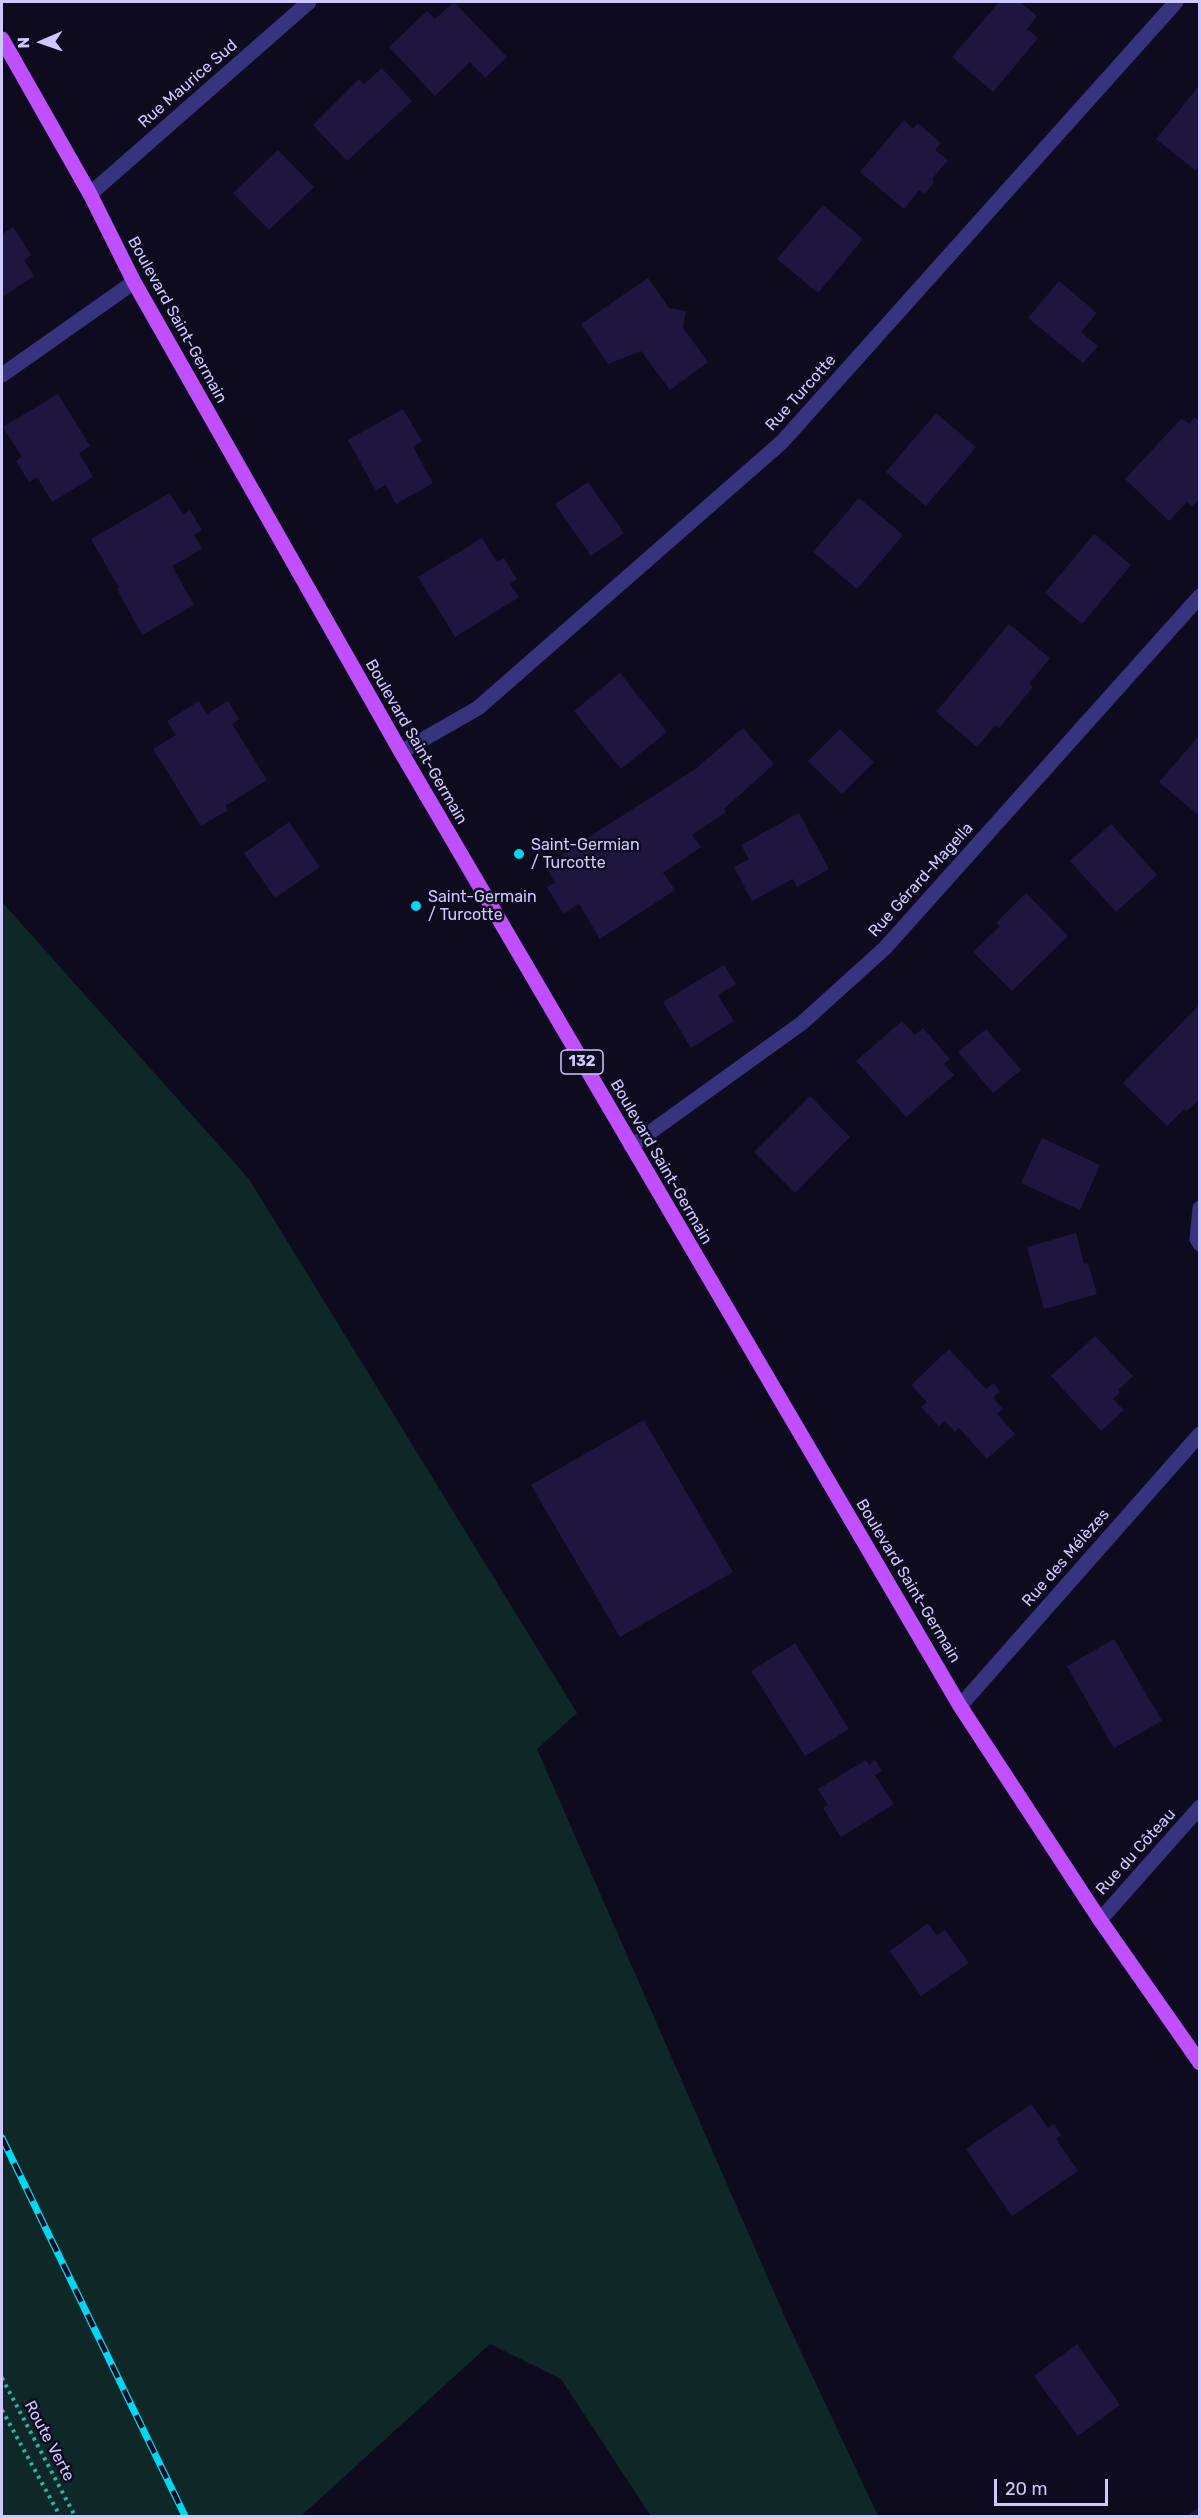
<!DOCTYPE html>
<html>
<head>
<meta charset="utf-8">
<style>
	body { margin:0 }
	#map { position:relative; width:1201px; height:2518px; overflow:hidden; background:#0e0b1e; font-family:Rubik,sans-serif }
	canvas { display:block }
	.frame { position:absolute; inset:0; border:3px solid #cfc8ff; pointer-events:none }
	.north { position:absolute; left:12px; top:12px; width:60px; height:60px; -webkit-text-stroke:4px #0e0b1e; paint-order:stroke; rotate:268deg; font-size:16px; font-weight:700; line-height:24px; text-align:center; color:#cfc8ff }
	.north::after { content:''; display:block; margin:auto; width:21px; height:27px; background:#cfc8ff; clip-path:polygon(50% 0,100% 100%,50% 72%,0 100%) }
	.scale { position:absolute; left:994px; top:2479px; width:114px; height:27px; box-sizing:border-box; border:3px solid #cfc8ff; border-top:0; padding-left:8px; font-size:18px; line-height:21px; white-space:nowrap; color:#cfc8ff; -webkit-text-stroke:4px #0e0b1e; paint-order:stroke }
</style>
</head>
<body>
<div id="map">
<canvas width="1201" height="2518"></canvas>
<div class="frame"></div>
<div class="north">N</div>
<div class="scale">20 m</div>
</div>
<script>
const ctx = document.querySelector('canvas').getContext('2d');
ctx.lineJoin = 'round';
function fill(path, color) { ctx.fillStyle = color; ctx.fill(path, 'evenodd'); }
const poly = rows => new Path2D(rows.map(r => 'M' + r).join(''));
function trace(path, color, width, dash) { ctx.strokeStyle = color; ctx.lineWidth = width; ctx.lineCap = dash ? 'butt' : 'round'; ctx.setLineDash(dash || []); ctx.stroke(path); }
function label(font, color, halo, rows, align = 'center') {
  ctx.font = font + ' Rubik,sans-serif'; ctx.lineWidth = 5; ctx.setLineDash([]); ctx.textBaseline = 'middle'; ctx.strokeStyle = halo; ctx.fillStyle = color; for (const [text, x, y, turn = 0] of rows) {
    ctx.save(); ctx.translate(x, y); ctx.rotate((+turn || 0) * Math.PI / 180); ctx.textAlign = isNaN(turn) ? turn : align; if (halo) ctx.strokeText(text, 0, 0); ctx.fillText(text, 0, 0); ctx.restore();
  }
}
const green = poly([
	[2,902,249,1179,577,1713,537,1749,788,2324,878,2516,651,2516,561,2379,490,2344,301,2516,2,2516]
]);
const building = poly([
	[454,2,507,57,485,78,470,62,435,96,389,47,427,11,435,19],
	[999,2,1020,2,1037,16,1027,29,1038,38,993,92,952,57],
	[382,68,412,101,347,161,313,125,359,79,364,84],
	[1198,87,1200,88,1200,164,1195,170,1156,139],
	[904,120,913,129,918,123,941,143,935,150,948,160,932,179,934,182,925,194,919,190,904,209,860,172],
	[278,150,314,187,269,230,233,193],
	[823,205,863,239,818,293,777,259],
	[13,227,31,255,24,260,34,276,2,297,2,234],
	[648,278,669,308,686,311,683,328,708,362,670,390,641,351,608,364,581,324],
	[1059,281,1097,313,1081,332,1098,346,1083,363,1028,318],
	[58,394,90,446,79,453,93,477,52,502,37,477,29,482,16,461,22,457,3,427],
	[403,409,422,441,413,447,433,483,396,504,386,485,376,491,348,440],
	[936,413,976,447,926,506,886,472],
	[1195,417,1200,422,1200,499,1192,506,1187,502,1169,521,1125,479,1182,418,1189,424],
	[588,482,624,533,591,556,555,504],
	[170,493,183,515,190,510,202,530,194,535,202,549,172,566,194,605,142,635,117,589,119,588,91,539],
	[859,498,903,535,857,589,813,552],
	[1094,534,1131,565,1082,624,1045,593],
	[482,538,497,562,504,558,517,579,510,584,519,597,455,637,418,577],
	[1009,624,1050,658,1029,684,1033,687,999,728,996,725,977,747,936,712],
	[620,673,667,732,621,769,574,711],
	[199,701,207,714,228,701,239,719,232,724,267,780,225,806,228,810,201,826,153,749,176,735,167,721],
	[743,728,774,764,724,809,726,812,692,835,701,847,663,873,675,890,600,939,579,904,563,914,547,887,555,883,545,865,694,770],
	[840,729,874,762,842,794,808,761],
	[1200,735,1200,813,1198,815,1159,782],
	[799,813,829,869,797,887,793,879,752,901,734,867,749,859,741,845],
	[289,822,320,867,275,898,244,853],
	[1111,824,1157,875,1116,912,1070,861],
	[1026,893,1068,936,1012,991,973,952,1000,926,996,923],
	[724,965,736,984,718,995,734,1021,691,1048,663,1002],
	[1200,1004,1200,1098,1187,1111,1184,1109,1167,1126,1123,1083],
	[902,1021,915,1035,923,1028,950,1059,944,1064,954,1075,906,1117,856,1061],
	[986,1029,1021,1070,993,1093,958,1052],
	[810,1096,850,1137,795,1193,754,1152],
	[1042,1138,1100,1165,1080,1210,1021,1183],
	[1076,1233,1084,1264,1088,1263,1097,1294,1044,1309,1027,1247],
	[1095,1336,1133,1376,1118,1390,1120,1392,1113,1399,1124,1410,1101,1431,1051,1376],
	[949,1349,986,1389,993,1383,1000,1391,993,1398,1003,1409,997,1414,1015,1434,987,1459,959,1428,955,1432,945,1421,939,1426,921,1407,927,1402,911,1385],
	[644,1420,733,1572,620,1637,531,1485],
	[1114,1639,1162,1721,1114,1748,1067,1666],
	[795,1643,849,1729,805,1756,751,1671],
	[866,1760,869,1765,875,1760,882,1771,875,1775,894,1804,841,1837,823,1808,828,1805,818,1789],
	[928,1923,937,1936,945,1930,969,1963,921,1996,890,1951],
	[1031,2104,1048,2128,1054,2124,1061,2135,1056,2139,1078,2171,1012,2216,966,2149],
	[1077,2344,1120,2405,1078,2436,1034,2376],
	[1200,2506,1200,2516,1187,2516]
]);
const path = poly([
	[2,2378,75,2516],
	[2,2410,60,2516]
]);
const minor = poly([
	[90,194,309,2],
	[2,375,134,282],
	[401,752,478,708,782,442,1176,2],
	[631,1146,802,1023,885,948,1200,596],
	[1200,1208,1197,1239,1200,1244],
	[960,1706,1200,1434],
	[1100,1920,1200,1807]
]);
const primary = poly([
	[2,39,90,194,134,282,401,752,960,1706,1100,1920,1200,2063]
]);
const rail = poly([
	[2,2138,185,2516]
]);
const markers = [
	[519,854,6,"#00d7f3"],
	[416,906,6,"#00d7f3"]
];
const shields = [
	[582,1062,42]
];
const shieldNames = [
	["132",582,1062]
];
const streetNames = [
	["Rue Maurice Sud",188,84,-41],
	["Boulevard Saint-Germain",177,320,61],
	["Rue Turcotte",801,393,-48],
	["Boulevard Saint-Germain",416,742,60],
	["Rue Gérard-Magella",921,880,-48],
	["Boulevard Saint-Germain",661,1162,60],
	["Rue des Mélèzes",1066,1558,-49],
	["Boulevard Saint-Germain",908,1581,59],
	["Rue du Côteau",1136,1852,-48],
	["Route Verte",49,2441,62]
];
const poiNames = [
	["Saint-Germian",531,845],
	["/ Turcotte",531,863],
	["Saint-Germain",428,897],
	["/ Turcotte",428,915]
];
fill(green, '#0e2828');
fill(building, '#1f1640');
trace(path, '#27b4ad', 4, [3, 4.5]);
trace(minor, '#37337f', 15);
trace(primary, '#c04fff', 15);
trace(rail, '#00d7f3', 7);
trace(rail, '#0e0b1e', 4.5, [14]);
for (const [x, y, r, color] of markers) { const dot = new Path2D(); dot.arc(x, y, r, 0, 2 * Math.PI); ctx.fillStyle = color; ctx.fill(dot); trace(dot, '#0e0b1e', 2); }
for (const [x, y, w] of shields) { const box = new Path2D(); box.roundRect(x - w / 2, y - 12, w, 24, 4.5); ctx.fillStyle = '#0e0b1e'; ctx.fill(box); trace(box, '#cfc8ff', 1.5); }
label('bold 15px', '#cfc8ff', null, shieldNames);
label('16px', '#cfc8ff', '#0e0b1e', streetNames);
label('16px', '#cfc8ff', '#0e0b1e', poiNames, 'left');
</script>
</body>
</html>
